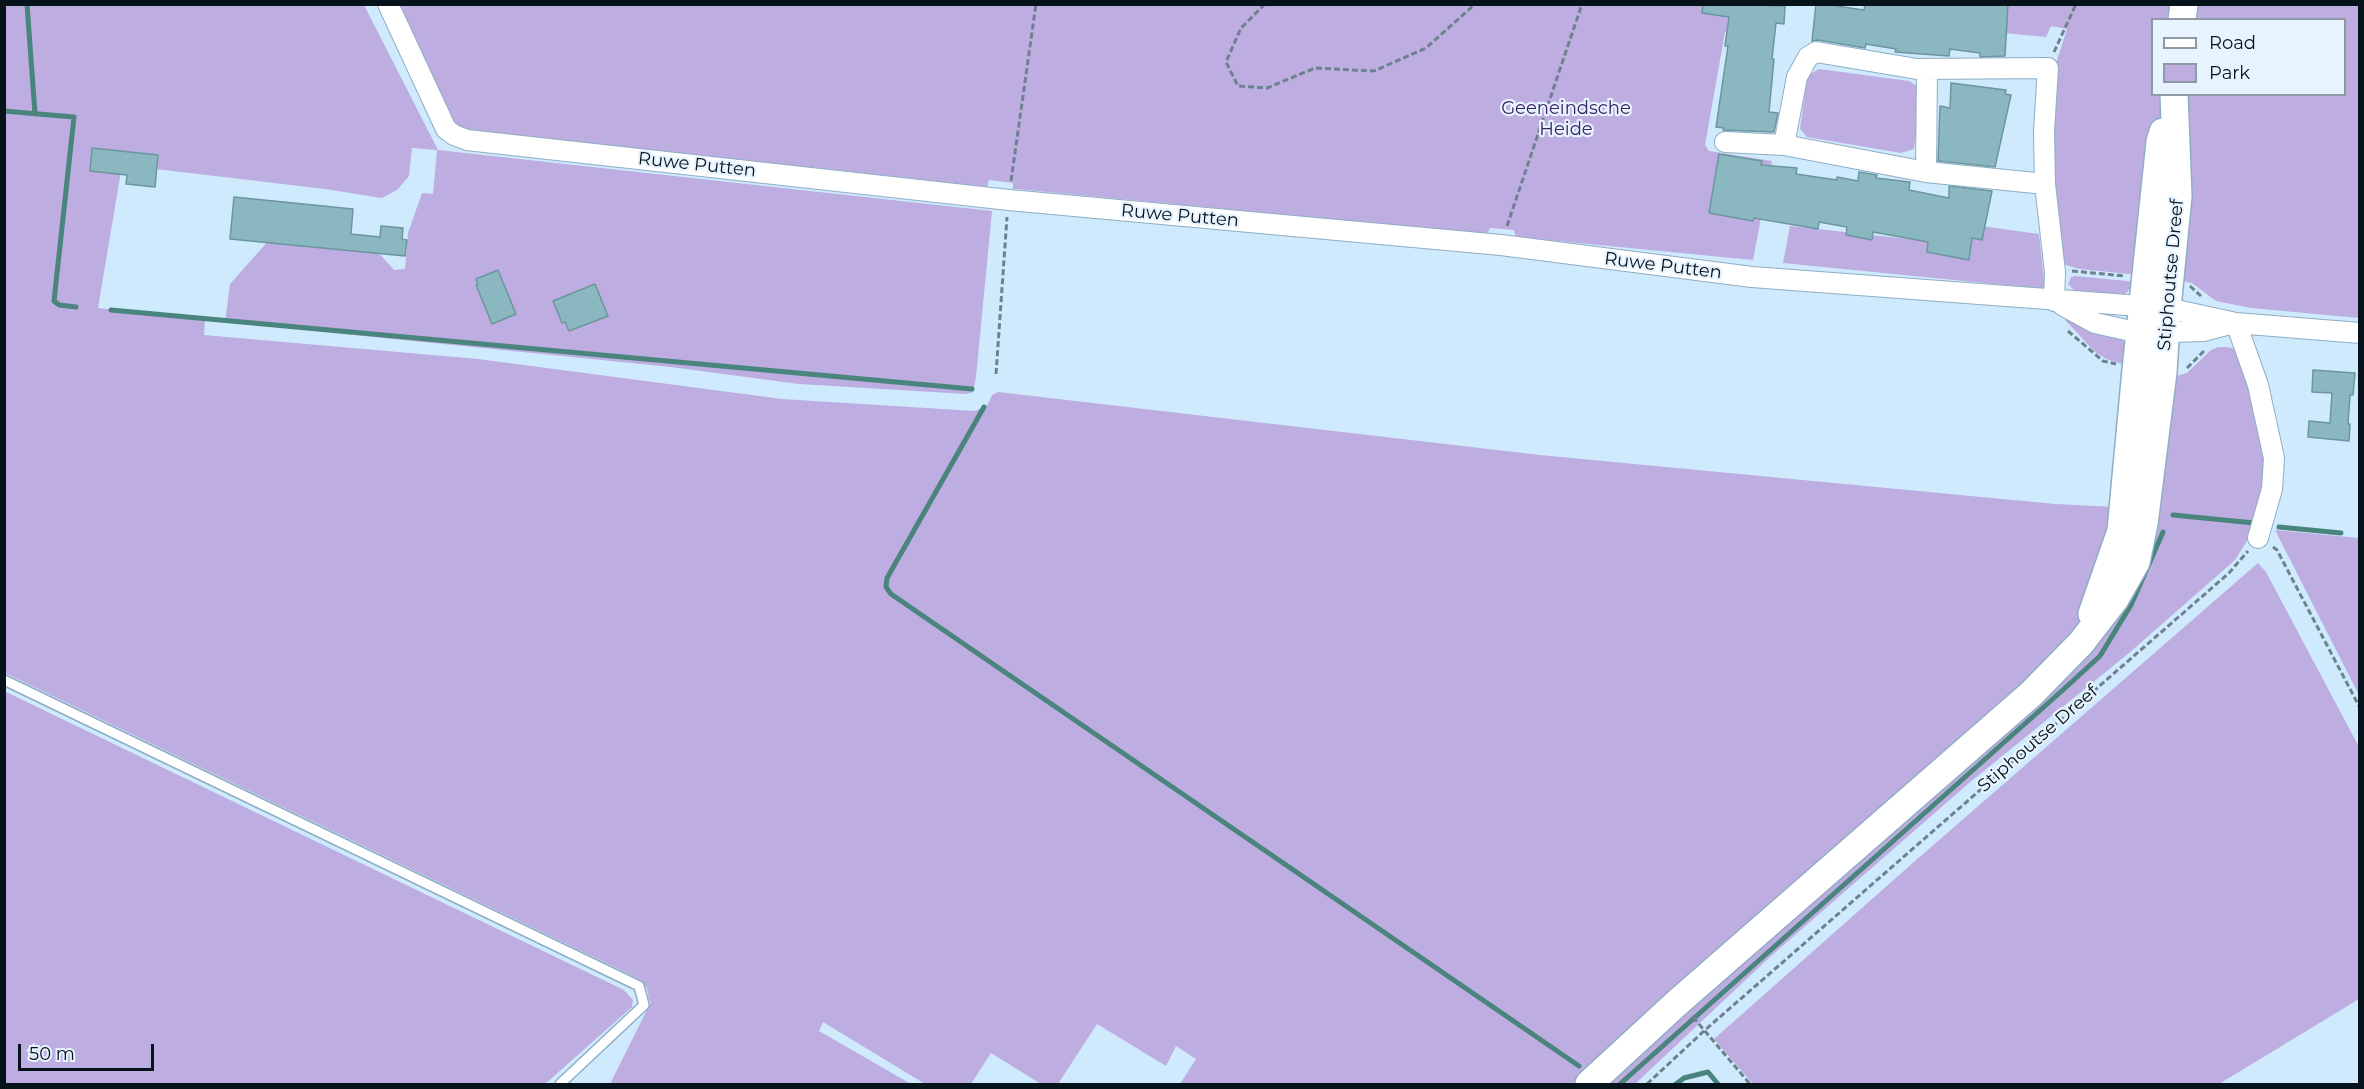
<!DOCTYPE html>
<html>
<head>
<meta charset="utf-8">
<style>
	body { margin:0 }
	#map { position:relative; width:2364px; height:1089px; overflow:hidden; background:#cfe9fd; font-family:Montserrat,sans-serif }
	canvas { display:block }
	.frame { position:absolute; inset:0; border:6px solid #07131b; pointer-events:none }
	.legend { position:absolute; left:2151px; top:18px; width:195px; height:78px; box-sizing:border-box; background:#e7f4ff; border:2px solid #8d9aa4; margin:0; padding:8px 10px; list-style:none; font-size:18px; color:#07131b }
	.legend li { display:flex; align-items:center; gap:12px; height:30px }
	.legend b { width:30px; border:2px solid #8d9aa4 }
	.scale { position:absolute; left:18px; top:1044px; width:136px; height:27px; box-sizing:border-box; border:3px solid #07131b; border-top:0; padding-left:8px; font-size:18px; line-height:21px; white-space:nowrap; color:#07131b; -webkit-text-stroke:4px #e7f4ff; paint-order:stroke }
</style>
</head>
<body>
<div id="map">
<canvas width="2364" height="1089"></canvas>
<div class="frame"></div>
<ul class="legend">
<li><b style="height:8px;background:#fff"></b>Road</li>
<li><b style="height:16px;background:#bdade0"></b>Park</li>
</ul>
<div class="scale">50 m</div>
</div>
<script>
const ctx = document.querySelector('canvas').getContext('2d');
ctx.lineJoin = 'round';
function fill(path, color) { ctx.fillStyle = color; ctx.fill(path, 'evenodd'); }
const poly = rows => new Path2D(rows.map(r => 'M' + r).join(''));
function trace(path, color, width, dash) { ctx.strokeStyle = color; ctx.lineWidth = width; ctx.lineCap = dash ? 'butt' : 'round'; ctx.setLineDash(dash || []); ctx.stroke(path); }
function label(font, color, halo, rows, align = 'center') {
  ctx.font = font + ' Montserrat,sans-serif'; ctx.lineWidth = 4.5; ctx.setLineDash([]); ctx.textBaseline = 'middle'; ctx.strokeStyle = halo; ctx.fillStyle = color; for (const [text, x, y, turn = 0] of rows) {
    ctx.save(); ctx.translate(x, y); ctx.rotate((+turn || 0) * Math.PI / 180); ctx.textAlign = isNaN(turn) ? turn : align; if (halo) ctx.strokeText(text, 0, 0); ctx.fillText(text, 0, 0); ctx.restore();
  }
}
const green = poly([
	[4,5,364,5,438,150,992,211,976,377,973,392,966,394,799,384,671,367,225,322,230,284,270,239,377,251,394,270,405,269,408,233,422,193,433,194,437,150,412,148,409,176,397,190,382,198,325,189,122,165,98,308,205,320,204,335,478,359,782,399,975,411,987,406,992,395,998,392,1540,455,2055,504,2115,507,2103,564,2079,622,2042,668,1572,1084,1180,1084,1196,1059,1176,1046,1166,1066,1097,1024,1058,1084,1041,1084,991,1053,971,1084,925,1084,823,1022,819,1031,911,1084,610,1084,651,1002,649,1000,647,988,633,976,5,673],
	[394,5,1744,5,1739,31,1725,32,1705,145,1709,151,1772,161,1753,260,1516,237,1514,230,1490,228,1487,234,1016,189,1013,189,1013,183,989,180,987,187,800,166,471,134,456,126],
	[1983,5,2359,5,2359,318,2251,308,2216,301,2192,283,2176,280,2184,95,2344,94,2344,20,2152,20,2152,94,2165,95,2154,144,2139,275,2079,269,2060,263,2053,217,2051,79,2067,29,2051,26,2046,37,1983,31],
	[1819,69,1909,81,1921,89,1914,149,1901,153,1807,137,1800,129,1807,76],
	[1974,225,2039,234,2045,289,1783,263,1790,226,1953,244],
	[2075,276,2137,282,2123,296,2078,294,2068,284,2071,277],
	[2068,316,2121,338,2127,347,2129,366,2106,359,2094,351,2066,321,2065,319],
	[2218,347,2227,347,2236,349,2245,366,2268,475,2254,530,2235,560,2129,653,1969,783,1771,956,1635,1084,1598,1084,2074,666,2176,376,2187,373,2211,350],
	[2275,530,2359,538,2359,695],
	[2258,563,2266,572,2359,747,2359,999,2219,1084,1753,1084,1714,1039,1915,861],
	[4,691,624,990,633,1000,632,1007,545,1084,5,1084]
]);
const stream = poly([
	[27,4,35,114],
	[4,111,74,117,54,301,59,305,76,307],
	[111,310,972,389],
	[984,407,887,578,886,587,891,594,1579,1066],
	[2173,515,2254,523],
	[2279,527,2341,533],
	[1620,1084,2064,689,2100,656,2131,605,2163,532],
	[1676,1084,1684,1078,1708,1072,1718,1084]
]);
const building = poly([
	[1703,4,1785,6,1784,24,1776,23,1772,59,1774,59,1769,112,1778,113,1774,132,1723,130,1724,128,1716,127,1728,46,1725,46,1729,17,1702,13,1703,4],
	[1816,4,1837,4,1836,6,1864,10,1865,4,2008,4,2005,56,1980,57,1980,53,1950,49,1949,56,1895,52,1896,49,1866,44,1865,48,1818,40,1812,41,1816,4],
	[1951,83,2006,90,2005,94,2011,95,1995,167,1938,161,1940,106,1950,108,1951,83],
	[92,148,158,155,155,187,126,184,127,175,90,171,92,148],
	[1719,154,1762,161,1761,165,1797,168,1796,174,1837,180,1837,177,1858,181,1859,172,1877,175,1876,178,1910,182,1909,190,1949,198,1949,186,1992,191,1982,240,1972,238,1969,260,1927,252,1928,242,1873,232,1872,240,1846,235,1847,227,1819,222,1818,229,1754,218,1753,221,1709,213,1719,154],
	[234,197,353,209,351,234,380,237,381,226,403,228,402,239,407,240,405,256,230,239,234,197],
	[498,270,516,314,492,324,476,285,478,284,476,279,498,270],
	[595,284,608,316,569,331,565,322,562,323,553,301,595,284],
	[2313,370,2355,373,2353,395,2350,395,2348,424,2350,424,2349,441,2308,437,2309,421,2330,423,2332,393,2312,392,2313,370]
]);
const path = poly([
	[824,4,851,4],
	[1265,4,1241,28,1226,62,1238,86,1267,88,1315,68,1374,71,1426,48,1475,4],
	[2054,52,2076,4],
	[1011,181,1036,4],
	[1507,226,1582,4],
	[2072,271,2125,276],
	[2190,286,2201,296],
	[2068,331,2103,361,2116,364],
	[2187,368,2206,349],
	[996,374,1007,217],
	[2273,547,2277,550,2360,708],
	[1693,1017,1750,1084],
	[1647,1084,1705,1030,2229,573,2248,551]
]);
const lane = poly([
	[4,680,639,986,644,1005,560,1084]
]);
const street = poly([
	[388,4,446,129,454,135,467,140,1009,200,1501,245,1752,277,2167,308,2236,323,2360,333],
	[1725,142,1784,145,1926,172,2045,184],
	[1784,145,1797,77,1808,57,1816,52,1917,69,2048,68,2044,131,2045,184,2055,272,2054,301],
	[1926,172,1927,69],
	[2062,305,2095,323,2140,333,2203,331,2230,324],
	[2236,323,2258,385,2274,458,2272,489,2258,538]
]);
const secondary = poly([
	[2182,20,2184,4],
	[2092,614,2121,531,2136,370,2160,142,2163,132],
	[1589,1084,1678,1002,2031,694,2081,643,2115,599,2136,562,2144,524,2163,372,2167,308,2178,196,2174,94]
]);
const parkNames = [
	["Geeneindsche",1566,109],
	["Heide",1566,130]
];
const streetNames = [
	["Ruwe Putten",697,165,6],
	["Ruwe Putten",1180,216,5],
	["Ruwe Putten",1663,266,7],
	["Stiphoutse Dreef",2171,275,-85],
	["Stiphoutse Dreef",2038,739,-41]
];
fill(green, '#bdade0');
trace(stream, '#49847d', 5);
fill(building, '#8bb7c0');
trace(building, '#6b969f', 1.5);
trace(lane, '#8eaec5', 12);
trace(street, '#8eaec5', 22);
trace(secondary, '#8eaec5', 30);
trace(path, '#6e818f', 3, [6, 3]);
trace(lane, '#fff', 9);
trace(street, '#fff', 20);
trace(secondary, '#fff', 27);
label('18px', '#3c2162', '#e7f4ff', parkNames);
label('18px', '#07131b', '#e7f4ff', streetNames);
</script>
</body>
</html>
